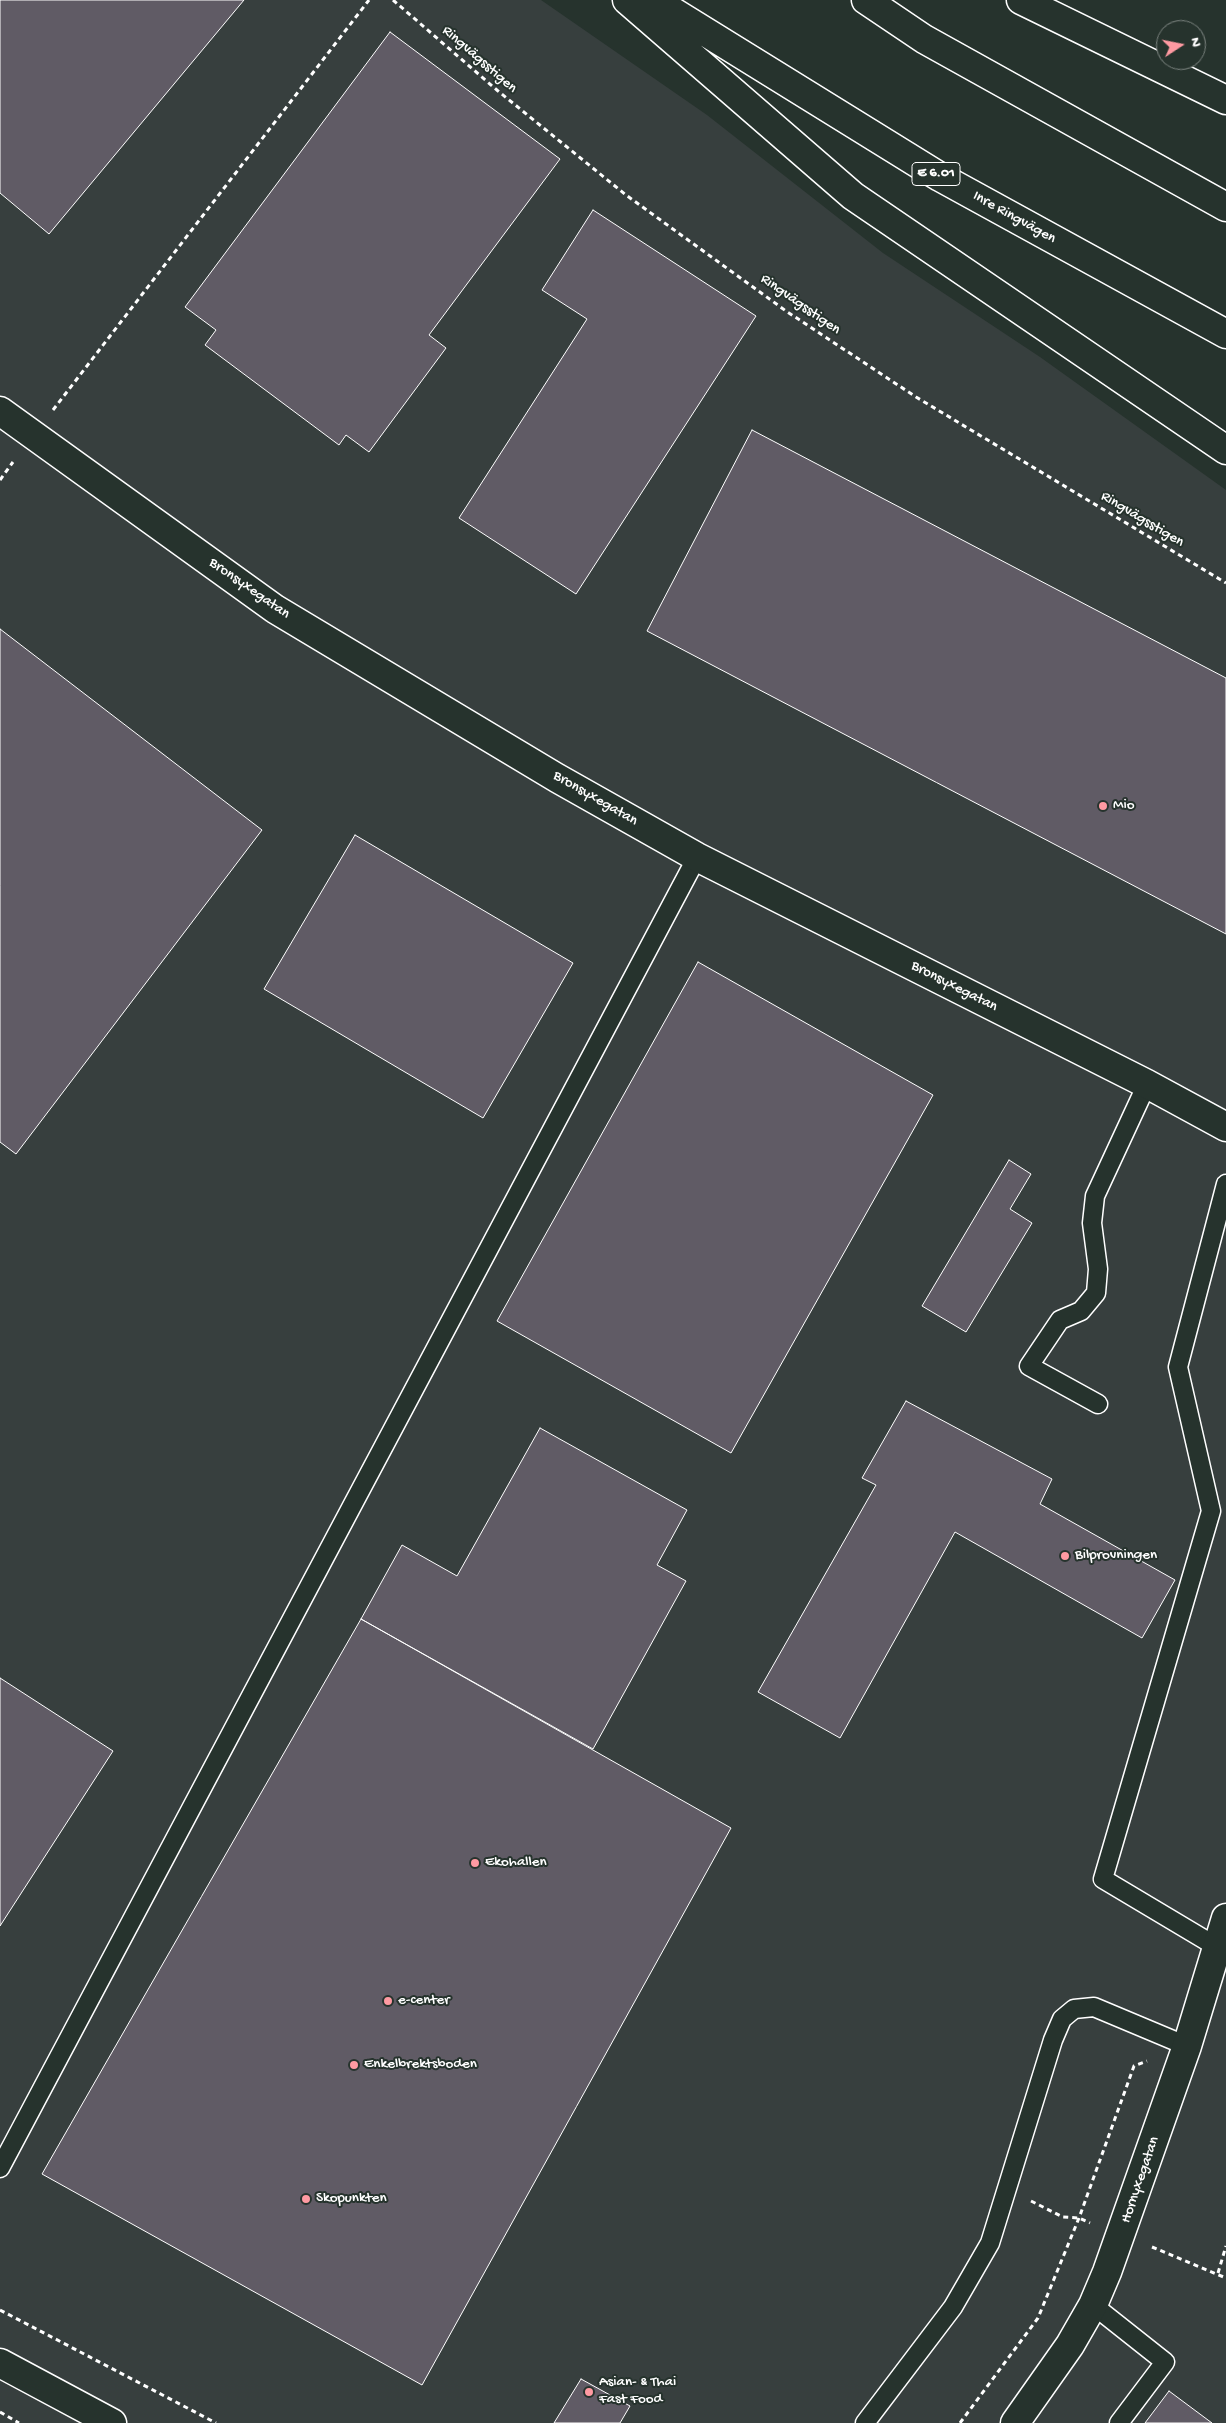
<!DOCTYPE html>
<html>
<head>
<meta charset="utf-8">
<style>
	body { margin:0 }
	#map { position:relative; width:1226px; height:2423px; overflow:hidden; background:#26332d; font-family:"Gochi Hand",sans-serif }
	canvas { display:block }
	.north { position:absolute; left:1156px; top:20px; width:50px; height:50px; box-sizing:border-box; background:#26332d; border:1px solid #7d8581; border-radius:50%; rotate:79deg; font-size:14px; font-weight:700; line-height:20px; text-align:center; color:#fff }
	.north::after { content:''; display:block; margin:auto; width:18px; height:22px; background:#ff9aa2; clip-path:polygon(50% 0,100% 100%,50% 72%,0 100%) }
</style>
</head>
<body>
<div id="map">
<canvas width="1226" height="2423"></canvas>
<div class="north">N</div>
</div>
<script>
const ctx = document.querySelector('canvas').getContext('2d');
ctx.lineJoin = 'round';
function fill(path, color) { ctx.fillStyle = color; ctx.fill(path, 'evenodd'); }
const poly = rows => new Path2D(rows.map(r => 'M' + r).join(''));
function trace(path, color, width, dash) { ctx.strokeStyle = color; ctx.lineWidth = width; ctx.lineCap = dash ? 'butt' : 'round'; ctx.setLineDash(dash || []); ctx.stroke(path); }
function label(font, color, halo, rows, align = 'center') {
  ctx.font = font + ' "Gochi Hand",sans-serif'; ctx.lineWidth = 4; ctx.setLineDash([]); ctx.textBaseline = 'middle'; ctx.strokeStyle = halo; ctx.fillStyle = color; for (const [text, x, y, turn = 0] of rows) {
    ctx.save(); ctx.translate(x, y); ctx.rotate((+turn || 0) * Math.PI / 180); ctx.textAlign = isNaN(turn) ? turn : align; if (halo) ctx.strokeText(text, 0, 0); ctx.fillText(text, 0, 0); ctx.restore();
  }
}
const built = poly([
	[0,0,541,0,707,115,883,253,1040,357,1226,490,1226,2423,0,2423]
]);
const building = poly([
	[0,0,244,0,49,234,0,193,0,0],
	[390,32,560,159,429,335,446,348,369,452,346,435,339,445,205,345,216,330,185,307,390,32],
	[593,210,756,316,576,594,459,518,587,319,542,290,593,210],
	[752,430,1226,678,1226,934,647,631,752,430],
	[0,629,262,830,16,1154,0,1142,0,629],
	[355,835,573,963,483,1118,264,989,355,835],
	[698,962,933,1095,731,1453,497,1321,698,962],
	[1009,1160,1031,1174,1010,1209,1032,1223,966,1332,922,1306,1009,1160],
	[906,1401,1052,1479,1040,1504,1175,1580,1142,1638,955,1532,840,1738,758,1692,876,1485,862,1478,906,1401],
	[540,1428,687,1510,657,1565,686,1581,593,1749,361,1619,402,1545,457,1576,540,1428],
	[361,1619,731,1828,422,2385,42,2174,361,1619],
	[0,1678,113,1751,0,1926,0,1678],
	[581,2379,630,2406,620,2423,554,2423,581,2379],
	[1169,2391,1212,2423,1145,2423,1169,2391]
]);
const path = poly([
	[393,0,498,91,626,195,786,311,916,397,1226,583],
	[53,410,369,0],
	[0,480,13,462],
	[1031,2201,1063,2217,1079,2218,1090,2223],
	[1152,2247,1226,2278],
	[1218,2273,1226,2246],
	[0,2310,216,2423],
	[0,2412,19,2423],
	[960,2423,1038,2318,1079,2218,1134,2066,1147,2061]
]);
const service = poly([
	[1098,1404,1029,1366,1060,1320,1081,1311,1096,1293,1098,1269,1092,1223,1095,1196,1147,1084],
	[1217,1947,1103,1879,1211,1511,1178,1367,1226,1184],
	[0,2168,697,857],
	[1093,2305,1165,2362,1119,2423],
	[865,2423,953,2307,990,2243,1053,2040,1062,2019,1074,2009,1094,2007,1187,2046]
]);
const minor = poly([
	[0,411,275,609,557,778,697,857,1147,1084,1226,1127],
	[1015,2423,1070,2345,1093,2305,1107,2272,1187,2046,1226,1918]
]);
const secondary = poly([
	[0,2363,112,2423]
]);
const motorway = poly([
	[627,0,853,196,1226,450],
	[654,0,940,177,1226,334],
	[866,0,924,39,1226,207],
	[1021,0,1226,100]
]);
const markers = [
	[1103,806,5,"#ff9aa2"],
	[1065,1556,5,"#ff9aa2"],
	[475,1863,5,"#ff9aa2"],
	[388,2001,5,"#ff9aa2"],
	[354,2065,5,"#ff9aa2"],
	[306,2199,5,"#ff9aa2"],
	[589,2392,5,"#ff9aa2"]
];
const shields = [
	[936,174,48]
];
const shieldNames = [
	["E 6.01",936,174]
];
const streetNames = [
	["Ringvägsstigen",479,60,41],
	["Inre Ringvägen",1014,218,29],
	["Ringvägsstigen",800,305,35],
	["Ringvägsstigen",1142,520,31],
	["Bronsyxegatan",249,589,35],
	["Bronsyxegatan",595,799,30],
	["Bronsyxegatan",954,987,27],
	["Hornyxegatan",1141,2180,-71]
];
const poiNames = [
	["Mio",1113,806],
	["Bilprovningen",1075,1556],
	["Ekohallen",485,1863],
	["e-center",398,2001],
	["Enkelbrektsboden",364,2065],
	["Skopunkten",316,2199],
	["Asian- & Thai",599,2383],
	["Fast Food",599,2400]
];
fill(built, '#373f3e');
fill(building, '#605b65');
trace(building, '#fff', 1);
trace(service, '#fff', 21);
trace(minor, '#fff', 31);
trace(secondary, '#fff', 31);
trace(motorway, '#fff', 31);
trace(path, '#fff', 3, [5, 4]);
trace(service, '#26332d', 18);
trace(minor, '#26332d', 28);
trace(secondary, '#26332d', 28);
trace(motorway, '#26332d', 28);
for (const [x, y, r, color] of markers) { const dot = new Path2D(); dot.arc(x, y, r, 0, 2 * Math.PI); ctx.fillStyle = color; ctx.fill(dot); trace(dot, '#26332d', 2); }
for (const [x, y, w] of shields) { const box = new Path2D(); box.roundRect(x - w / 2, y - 11.5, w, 23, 4); ctx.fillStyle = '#26332d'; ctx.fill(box); trace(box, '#fff', 1); }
label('bold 14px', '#fff', null, shieldNames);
label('15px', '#fff', '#26332d', streetNames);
label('15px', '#fff', '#26332d', poiNames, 'left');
</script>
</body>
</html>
